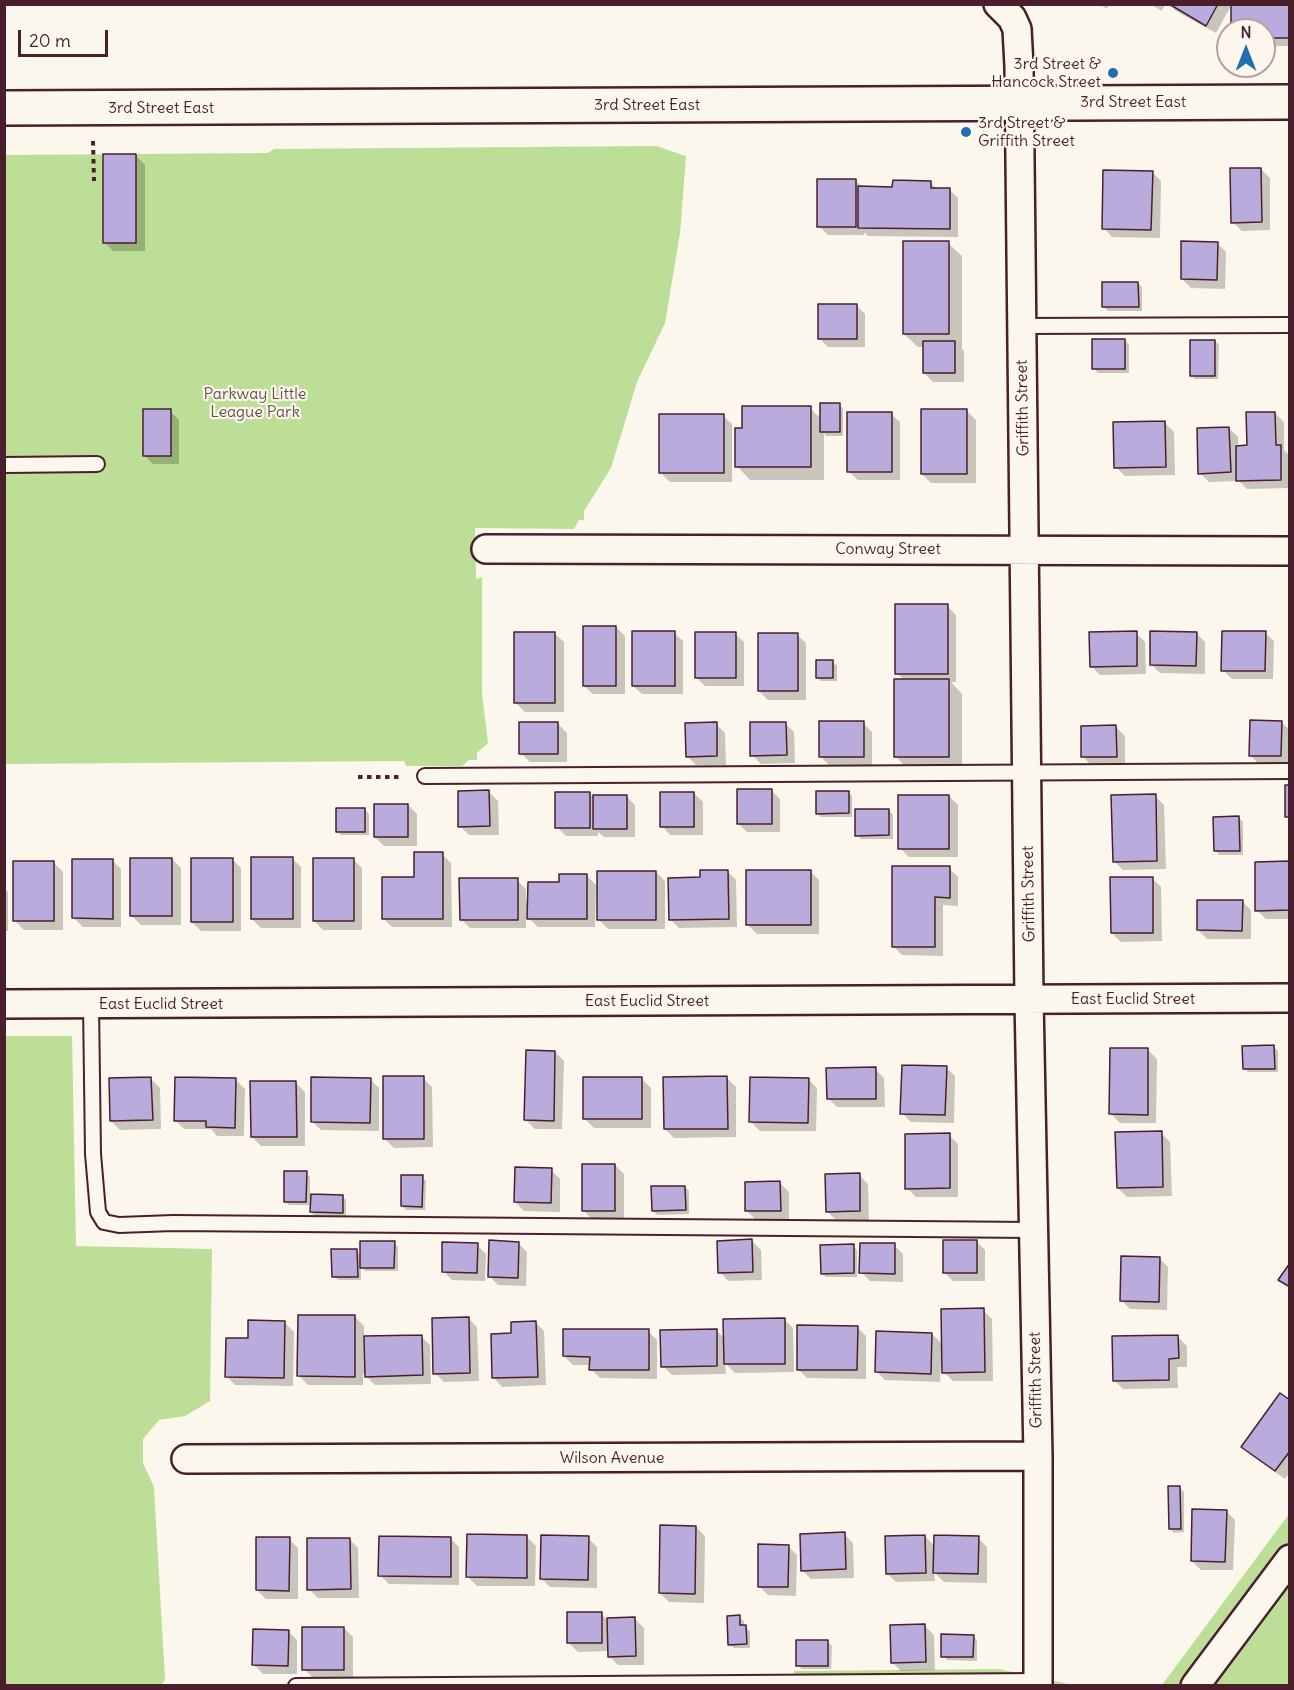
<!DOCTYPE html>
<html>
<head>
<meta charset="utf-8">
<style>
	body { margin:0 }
	#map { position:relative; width:1294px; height:1690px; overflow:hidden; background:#fbf7ec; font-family:Delius,sans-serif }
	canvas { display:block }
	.frame { position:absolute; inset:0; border:6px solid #4a1f2b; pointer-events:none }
	.north { position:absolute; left:1216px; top:18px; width:60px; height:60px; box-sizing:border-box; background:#fbf7ec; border:2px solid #b4a19f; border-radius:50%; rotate:0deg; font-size:16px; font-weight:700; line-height:24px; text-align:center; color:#4a1f2b }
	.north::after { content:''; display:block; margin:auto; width:21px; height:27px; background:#1f6fb2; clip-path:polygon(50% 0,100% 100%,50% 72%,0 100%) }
	.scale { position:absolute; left:18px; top:30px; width:90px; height:27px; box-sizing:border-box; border:3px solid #4a1f2b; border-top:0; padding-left:8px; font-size:18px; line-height:21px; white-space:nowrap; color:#4a1f2b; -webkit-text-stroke:4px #fbf7ec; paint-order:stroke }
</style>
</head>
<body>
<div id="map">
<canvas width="1294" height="1690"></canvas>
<div class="frame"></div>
<div class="north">N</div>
<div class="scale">20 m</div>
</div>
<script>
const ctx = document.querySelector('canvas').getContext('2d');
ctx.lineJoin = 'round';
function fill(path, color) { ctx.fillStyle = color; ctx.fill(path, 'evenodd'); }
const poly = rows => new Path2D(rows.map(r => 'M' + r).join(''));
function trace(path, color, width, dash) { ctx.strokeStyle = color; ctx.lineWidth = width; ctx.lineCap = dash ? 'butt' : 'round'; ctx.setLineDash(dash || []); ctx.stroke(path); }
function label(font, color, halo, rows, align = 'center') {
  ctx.font = font + ' Delius,sans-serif'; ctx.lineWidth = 4.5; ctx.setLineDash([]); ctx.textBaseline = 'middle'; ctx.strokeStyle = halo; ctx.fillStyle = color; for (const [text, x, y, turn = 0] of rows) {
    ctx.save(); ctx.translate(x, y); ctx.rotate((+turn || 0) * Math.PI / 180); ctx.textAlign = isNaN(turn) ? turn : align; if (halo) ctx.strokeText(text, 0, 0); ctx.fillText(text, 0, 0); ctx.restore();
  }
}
const green = poly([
	[656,146,686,156,680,233,665,323,637,382,611,468,584,511,584,520,579,520,574,529,475,528,476,579,482,577,482,693,488,743,477,753,477,760,469,760,462,766,406,766,404,761,5,764,5,155,268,153,274,149],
	[5,1036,72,1036,76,1246,212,1249,210,1401,185,1416,159,1420,143,1439,143,1463,154,1487,165,1680,161,1685,5,1685],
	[1289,1514,1289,1685,794,1686,794,1671,999,1669,1073,1685,1162,1685]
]);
const shadow = poly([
	[1099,4,1109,4,1107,9],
	[1150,4,1165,4,1162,11],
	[1169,4,1232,4,1216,33,1176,11],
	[1290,4,1290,46,1264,46,1264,30,1233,30],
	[136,156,145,165,145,251,113,251,104,242],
	[1261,169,1270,178,1270,230,1242,231,1233,222],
	[1152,172,1161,181,1160,238,1112,237,1104,228],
	[855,180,863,188,894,189,930,182,937,189,949,189,958,198,958,237,868,236,864,232,864,235,828,235,819,226],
	[948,243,962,256,962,349,964,351,964,382,933,382,924,373,924,347,918,347,904,334],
	[1217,243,1226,252,1225,289,1191,288,1182,279],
	[1138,283,1142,287,1142,311,1108,311,1104,307],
	[856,305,865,314,865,347,828,347,819,338],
	[1124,340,1129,344,1129,373,1098,373,1094,369],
	[1215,341,1219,345,1218,379,1195,379,1191,375],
	[839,404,843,409,843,436,826,436,824,433,824,480,750,480,737,466,743,430,810,408,822,420],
	[170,411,179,420,179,464,153,464,144,455],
	[967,411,976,420,976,483,931,483,922,474],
	[1275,413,1284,422,1284,450,1289,455,1290,488,1247,489,1239,481,1209,482,1200,473,1229,428,1238,437,1238,447,1249,447],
	[891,414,900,422,900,480,858,480,849,472],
	[723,416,732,424,732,482,670,482,661,473],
	[1165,423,1174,432,1175,475,1125,476,1116,467],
	[947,606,956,615,956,682,951,682,962,694,962,770,909,770,896,757,904,680,897,673],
	[616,627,625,636,625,694,593,694,584,686],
	[674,633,683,641,683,694,642,694,633,686],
	[1136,633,1145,642,1146,674,1100,675,1091,666],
	[1196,633,1205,642,1205,674,1160,673,1151,664],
	[1265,633,1274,641,1273,679,1232,679,1223,670],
	[555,634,564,642,564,712,525,712,516,703],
	[735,634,744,642,744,686,705,686,696,677],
	[797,635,806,643,806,700,768,700,759,691],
	[833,662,837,666,837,681,821,681,817,677],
	[785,723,794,732,795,763,761,764,752,755],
	[863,723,872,732,872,765,829,765,820,756],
	[1282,723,1290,730,1290,765,1259,764,1250,755],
	[558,724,567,733,567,762,530,762,521,753],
	[716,724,725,733,726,765,696,765,687,756],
	[1116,727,1125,736,1125,765,1092,766,1083,757],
	[771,790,780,799,780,832,747,832,738,823],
	[489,792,498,801,499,835,469,835,460,826],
	[848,792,852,796,852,817,821,817,817,813],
	[589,793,595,799,626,796,635,805,635,837,604,837,598,832,598,836,566,836,557,827],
	[694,793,703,802,703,835,670,835,662,826],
	[949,796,958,805,958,857,909,857,900,848],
	[1155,796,1164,805,1166,869,1123,870,1114,861],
	[408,805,417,814,417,846,384,846,375,837],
	[365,809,369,814,369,835,341,835,337,831],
	[889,810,893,815,893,839,861,839,857,835],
	[1239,818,1243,822,1243,855,1219,855,1215,850],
	[442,854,451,863,452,927,392,927,383,918,416,878],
	[292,858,301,867,301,928,261,928,252,919],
	[172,859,181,868,181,925,141,925,132,916],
	[232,859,241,868,241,931,201,931,192,922],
	[353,859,362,868,362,930,323,930,314,921],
	[112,860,121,869,121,927,83,927,74,918],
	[54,863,63,872,63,930,24,930,15,921],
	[1290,863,1290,919,1266,919,1257,910],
	[949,868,958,877,958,906,943,905,943,956,902,955,893,946],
	[727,871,736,880,737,927,679,928,670,919,701,879],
	[810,871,819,880,819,934,757,934,748,925],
	[656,872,665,881,665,929,608,929,599,920],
	[587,876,596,885,595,927,538,927,526,915,526,928,470,928,461,919,517,880,526,889,526,901,529,901,560,883],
	[1152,878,1161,887,1162,941,1121,942,1112,933],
	[4,888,8,892,8,931,4,931],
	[1242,901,1251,910,1251,939,1207,939,1198,930],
	[1274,1047,1278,1051,1278,1072,1248,1072,1244,1068],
	[1148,1050,1157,1059,1156,1123,1120,1123,1111,1114],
	[555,1052,564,1061,562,1129,535,1129,526,1120],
	[946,1068,955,1076,954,1123,911,1122,902,1113],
	[875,1069,884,1078,885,1107,837,1107,828,1098],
	[423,1078,432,1087,433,1147,394,1148,385,1139],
	[727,1078,736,1087,736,1137,674,1138,665,1129],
	[151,1079,160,1088,161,1129,120,1130,111,1121],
	[370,1079,379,1088,379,1131,321,1130,312,1121],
	[642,1079,651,1088,651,1128,594,1128,585,1119],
	[808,1079,817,1088,816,1131,760,1131,751,1122],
	[236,1080,245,1089,244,1136,217,1136,211,1129,184,1129,175,1120],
	[296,1083,305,1092,305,1146,261,1146,252,1137],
	[1161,1133,1170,1142,1172,1196,1127,1197,1118,1188],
	[949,1135,958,1144,958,1197,916,1197,907,1188],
	[615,1165,624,1174,624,1220,593,1220,584,1211],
	[551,1170,560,1179,560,1212,524,1211,515,1202],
	[306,1173,310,1177,310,1195,342,1196,346,1200,346,1217,315,1216,311,1212,312,1205,289,1205,285,1201],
	[859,1175,868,1184,869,1220,836,1220,827,1211],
	[422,1177,426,1181,425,1210,406,1210,402,1206],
	[780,1183,789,1192,789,1219,756,1220,747,1211],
	[685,1187,689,1191,689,1214,657,1215,653,1211],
	[752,1241,761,1250,762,1280,728,1281,720,1272],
	[976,1241,985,1250,985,1281,953,1281,944,1272],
	[394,1243,398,1247,398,1271,365,1271,361,1266,361,1280,338,1280,334,1276,356,1250,361,1256],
	[518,1243,527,1252,526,1286,498,1285,489,1276],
	[477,1245,486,1254,485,1281,452,1280,443,1271],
	[894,1245,903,1254,903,1282,870,1281,861,1272],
	[853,1246,857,1250,857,1277,826,1277,822,1273],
	[1159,1258,1168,1267,1167,1310,1130,1309,1121,1300],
	[983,1310,992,1319,993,1381,953,1381,944,1372],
	[355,1317,364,1326,364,1337,421,1336,430,1345,431,1384,375,1385,363,1373,363,1385,308,1385,299,1376],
	[468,1318,477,1327,479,1381,444,1382,435,1373],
	[784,1319,793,1328,794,1372,735,1373,725,1363,726,1374,672,1375,663,1366,716,1330,725,1339],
	[535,1322,544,1331,546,1385,502,1387,494,1378,513,1334],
	[285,1323,294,1332,293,1386,235,1385,226,1376,249,1340],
	[857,1327,866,1336,866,1379,807,1378,798,1369],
	[648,1331,657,1340,657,1379,600,1378,591,1369,591,1365,573,1365,564,1356],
	[932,1334,942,1344,940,1382,885,1380,876,1371],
	[1178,1337,1187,1346,1187,1367,1177,1367,1178,1388,1123,1389,1114,1380],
	[1290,1401,1290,1472,1285,1479,1252,1456,1243,1447],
	[1180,1488,1184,1492,1184,1532,1174,1533,1170,1528],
	[1226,1511,1235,1520,1233,1570,1201,1570,1192,1561],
	[696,1527,705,1536,704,1603,669,1602,660,1593],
	[844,1534,853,1543,854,1578,811,1579,802,1570],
	[925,1536,935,1547,978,1538,987,1547,987,1583,944,1582,934,1572,935,1581,896,1582,887,1573],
	[527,1537,536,1546,535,1586,477,1586,468,1577],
	[450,1538,459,1547,459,1585,389,1584,380,1575],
	[588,1538,597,1547,597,1588,550,1587,541,1578],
	[289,1539,298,1548,298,1599,266,1599,257,1590],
	[349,1539,358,1548,359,1598,318,1598,309,1589],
	[788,1546,797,1555,796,1596,768,1595,759,1586],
	[601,1614,609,1622,635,1619,644,1628,644,1665,618,1665,609,1656,609,1651,578,1652,569,1643],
	[739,1617,744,1621,744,1627,750,1631,750,1648,734,1648,729,1644],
	[925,1626,934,1635,935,1670,901,1671,892,1662],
	[344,1628,353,1637,353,1678,313,1678,304,1669],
	[288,1631,297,1640,297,1674,263,1674,254,1665],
	[973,1636,977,1640,977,1661,947,1660,943,1656],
	[828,1642,832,1646,831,1669,802,1669,797,1665]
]);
const building = poly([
	[1169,4,1218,4,1206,26,1169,4],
	[1231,4,1290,4,1290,38,1264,38,1264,30,1231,30,1231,4],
	[103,154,136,154,136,243,103,243,103,154],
	[1230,168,1261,168,1262,222,1231,223,1230,168],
	[1103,170,1153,171,1151,230,1102,229,1103,170],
	[817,179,856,179,856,227,817,227,817,179],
	[893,180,931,181,931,188,950,188,950,229,858,228,858,186,892,187,893,180],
	[903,241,949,241,949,334,903,334,903,241],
	[1181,241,1218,242,1217,280,1181,279,1181,241],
	[1102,282,1138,282,1139,307,1102,307,1102,282],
	[818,304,857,304,857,339,818,339,818,304],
	[1092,339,1125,339,1125,369,1092,369,1092,339],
	[1190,340,1215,340,1215,376,1190,376,1190,340],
	[923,341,955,341,955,373,923,373,923,341],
	[820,403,840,403,840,432,820,432,820,403],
	[742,406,811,406,811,467,735,467,735,428,742,428,742,406],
	[143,409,171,409,171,456,143,456,143,409],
	[921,409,967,409,967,474,921,474,921,409],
	[847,412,892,412,892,472,847,472,847,412],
	[1246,412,1275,412,1276,445,1281,445,1281,480,1236,481,1236,446,1247,445,1246,412],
	[659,414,724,414,724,473,659,473,659,414],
	[1165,421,1166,467,1114,468,1113,422,1165,421],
	[1229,427,1231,472,1198,474,1197,428,1229,427],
	[895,604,948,604,948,674,895,674,895,604],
	[583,626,616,626,616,686,583,686,583,626],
	[632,631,675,631,675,686,632,686,632,631],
	[1137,631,1137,666,1090,667,1089,632,1137,631],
	[1150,631,1197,632,1196,666,1150,665,1150,631],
	[1222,631,1266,631,1265,671,1221,671,1222,631],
	[514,632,555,632,555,703,514,703,514,632],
	[695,632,736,632,736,678,695,678,695,632],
	[758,633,798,633,798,691,758,691,758,633],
	[816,660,833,660,833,678,816,678,816,660],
	[894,679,949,679,949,757,894,757,894,679],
	[1250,720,1282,721,1281,756,1249,756,1250,720],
	[819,721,864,721,864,757,819,757,819,721],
	[519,722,558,722,558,754,519,754,519,722],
	[717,722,717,756,686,757,685,723,717,722],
	[750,722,786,722,787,755,750,756,750,722],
	[1116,725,1117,757,1081,757,1081,726,1116,725],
	[1285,785,1290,785,1290,817,1285,817,1285,785],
	[737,789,772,789,772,824,737,824,737,789],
	[489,790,490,826,458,827,458,791,489,790],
	[816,791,849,791,849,813,816,814,816,791],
	[555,792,590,792,590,828,555,828,555,792],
	[660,792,694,792,694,827,660,827,660,792],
	[1156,794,1157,861,1113,862,1111,795,1156,794],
	[593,795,627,795,627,829,593,829,593,795],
	[898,795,949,795,949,849,898,849,898,795],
	[374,804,408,804,408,837,374,837,374,804],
	[336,808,365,808,365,832,336,832,336,808],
	[855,809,889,809,889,835,855,836,855,809],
	[1239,816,1240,851,1214,851,1213,817,1239,816],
	[414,852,443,852,443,919,382,919,382,877,414,877,414,852],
	[251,857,293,857,293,919,251,919,251,857],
	[130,858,172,858,172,916,130,916,130,858],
	[191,858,233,858,233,922,191,922,191,858],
	[313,858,354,858,354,921,313,921,313,858],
	[72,859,113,859,113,919,72,918,72,859],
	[13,861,54,861,54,921,13,921,13,861],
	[1290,861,1290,910,1255,911,1255,862,1290,861],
	[892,866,950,866,950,898,935,897,935,947,892,947,892,866],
	[700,870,728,870,729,919,669,920,668,878,700,877,700,870],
	[746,870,811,870,811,925,746,925,746,870],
	[597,871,656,871,656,920,597,920,597,871],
	[559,874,587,874,587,919,527,919,528,882,559,882,559,874],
	[1110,877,1153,877,1153,933,1111,933,1110,877],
	[459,878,518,878,518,920,460,920,459,878],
	[1197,900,1243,900,1242,931,1197,930,1197,900],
	[1274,1045,1275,1069,1243,1069,1242,1046,1274,1045],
	[1110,1048,1148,1048,1148,1115,1109,1114,1110,1048],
	[526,1050,555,1051,554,1121,524,1120,526,1050],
	[902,1065,947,1066,945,1115,900,1114,902,1065],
	[876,1067,876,1099,827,1099,826,1068,876,1067],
	[383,1076,424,1076,424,1139,383,1139,383,1076],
	[727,1076,728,1129,664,1129,663,1077,727,1076],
	[151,1077,153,1120,110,1121,109,1078,151,1077],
	[175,1077,236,1078,235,1128,206,1127,206,1121,174,1121,175,1077],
	[311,1077,371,1078,370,1123,311,1122,311,1077],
	[583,1077,642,1077,642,1119,583,1119,583,1077],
	[750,1077,809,1078,808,1123,749,1122,750,1077],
	[250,1081,296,1081,297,1137,251,1137,250,1081],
	[1162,1131,1163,1187,1117,1188,1115,1132,1162,1131],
	[950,1133,950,1188,905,1189,905,1134,950,1133],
	[582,1164,615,1164,615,1211,582,1211,582,1164],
	[515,1167,552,1168,551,1203,514,1202,515,1167],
	[284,1171,307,1171,306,1202,284,1202,284,1171],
	[860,1173,860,1211,826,1212,825,1174,860,1173],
	[401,1175,423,1175,422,1207,401,1206,401,1175],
	[780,1181,781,1211,745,1211,745,1182,780,1181],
	[651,1186,685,1186,686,1210,652,1211,651,1186],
	[311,1194,343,1195,343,1213,310,1212,311,1194],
	[752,1239,753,1272,718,1273,717,1241,752,1239],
	[489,1240,519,1242,518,1278,488,1277,489,1240],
	[943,1240,977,1240,977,1273,943,1273,943,1240],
	[360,1241,395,1241,394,1268,360,1268,360,1241],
	[442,1242,478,1243,477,1273,442,1272,442,1242],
	[860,1243,895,1243,895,1274,859,1273,860,1243],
	[854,1244,854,1273,821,1274,820,1245,854,1244],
	[331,1249,357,1249,358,1277,332,1277,331,1249],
	[1121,1256,1160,1257,1159,1302,1120,1301,1121,1256],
	[1290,1263,1290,1287,1278,1280,1290,1263],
	[984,1308,985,1372,942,1373,941,1309,984,1308],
	[298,1315,355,1315,355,1377,297,1376,298,1315],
	[469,1317,470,1373,433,1374,432,1318,469,1317],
	[785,1318,785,1364,724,1364,723,1319,785,1318],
	[248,1320,285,1321,284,1378,225,1377,226,1338,248,1338,248,1320],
	[536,1321,538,1377,492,1378,491,1334,511,1333,511,1322,536,1321],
	[797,1325,858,1326,857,1370,797,1370,797,1325],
	[563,1329,649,1329,649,1370,589,1370,590,1357,563,1356,563,1329],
	[717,1329,717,1366,661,1367,660,1330,717,1329],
	[876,1331,932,1333,931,1374,875,1372,876,1331],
	[422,1335,423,1375,365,1377,364,1336,422,1335],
	[1178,1335,1179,1358,1169,1359,1169,1380,1113,1381,1112,1336,1178,1335],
	[1280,1393,1290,1400,1290,1451,1275,1471,1241,1447,1280,1393],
	[1168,1486,1180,1486,1181,1529,1169,1529,1168,1486],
	[1192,1509,1227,1510,1225,1562,1191,1561,1192,1509],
	[660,1525,696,1526,695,1594,659,1593,660,1525],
	[845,1532,846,1569,801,1571,800,1534,845,1532],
	[467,1534,527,1535,527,1578,466,1577,467,1534],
	[541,1535,589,1536,588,1580,540,1579,541,1535],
	[925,1535,926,1573,886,1574,885,1536,925,1535],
	[934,1535,979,1536,978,1574,933,1573,934,1535],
	[379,1536,451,1537,451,1577,378,1576,379,1536],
	[256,1537,290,1537,289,1591,256,1590,256,1537],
	[307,1538,350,1538,351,1589,307,1590,307,1538],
	[758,1544,789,1545,788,1587,758,1587,758,1544],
	[567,1612,602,1612,602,1643,567,1643,567,1612],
	[740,1615,740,1625,746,1625,747,1644,728,1645,727,1616,740,1615],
	[635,1617,636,1656,608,1657,607,1618,635,1617],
	[925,1624,926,1662,891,1663,890,1625,925,1624],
	[302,1627,344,1627,344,1670,302,1670,302,1627],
	[253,1629,289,1630,288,1666,252,1665,253,1629],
	[941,1634,974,1635,973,1657,941,1657,941,1634],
	[796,1640,828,1640,828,1666,796,1666,796,1640]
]);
const path = poly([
	[93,141,94,181],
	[358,777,403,777]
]);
const service = poly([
	[1022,326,1290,325],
	[4,465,97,464],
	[425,776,1290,771],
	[91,1004,93,1154,98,1212,104,1222,119,1225,173,1223,1035,1230],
	[296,1686,1038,1681]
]);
const minor = poly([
	[998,4,1012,18,1017,29,1019,66,1029,999,1038,1456,1038,1686],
	[486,549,1290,551],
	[4,1004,1290,998],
	[186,1459,1038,1456],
	[1195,1686,1290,1559]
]);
const tertiary = poly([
	[4,108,1290,102]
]);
const markers = [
	[1113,73,6,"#1f6fb2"],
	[966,132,6,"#1f6fb2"]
];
const poiNames = [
	["3rd Street &",1101,64],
	["Hancock Street",1101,82],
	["3rd Street &",978,123,"left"],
	["Griffith Street",978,141,"left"]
];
const streetNames = [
	["3rd Street East",1133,102],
	["3rd Street East",647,105],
	["3rd Street East",161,108],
	["Griffith Street",1023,408,-91],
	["Conway Street",888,549],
	["Griffith Street",1029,894,-91],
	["East Euclid Street",1133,999],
	["East Euclid Street",647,1001],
	["East Euclid Street",161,1004],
	["Griffith Street",1036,1380,-91],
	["Wilson Avenue",612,1458]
];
const parkNames = [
	["Parkway Little",255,394],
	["League Park",255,412]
];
fill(green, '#bcde97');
fill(shadow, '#0003');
fill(building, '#b9abdb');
trace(building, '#4a1f2b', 1.5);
trace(service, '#4a1f2b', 18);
trace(minor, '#4a1f2b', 32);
trace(tertiary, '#4a1f2b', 38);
trace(path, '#4a1f2b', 4, [4.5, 4.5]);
trace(service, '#fbf7ec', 14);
trace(minor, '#fbf7ec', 27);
trace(tertiary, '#fbf7ec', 33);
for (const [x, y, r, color] of markers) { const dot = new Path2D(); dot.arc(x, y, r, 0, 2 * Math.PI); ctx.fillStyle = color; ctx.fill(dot); trace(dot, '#fbf7ec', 2); }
label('16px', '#4a1f2b', '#fbf7ec', poiNames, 'right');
label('16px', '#4a1f2b', '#fbf7ec', streetNames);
label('16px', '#664f46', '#fbf7ec', parkNames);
</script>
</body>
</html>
